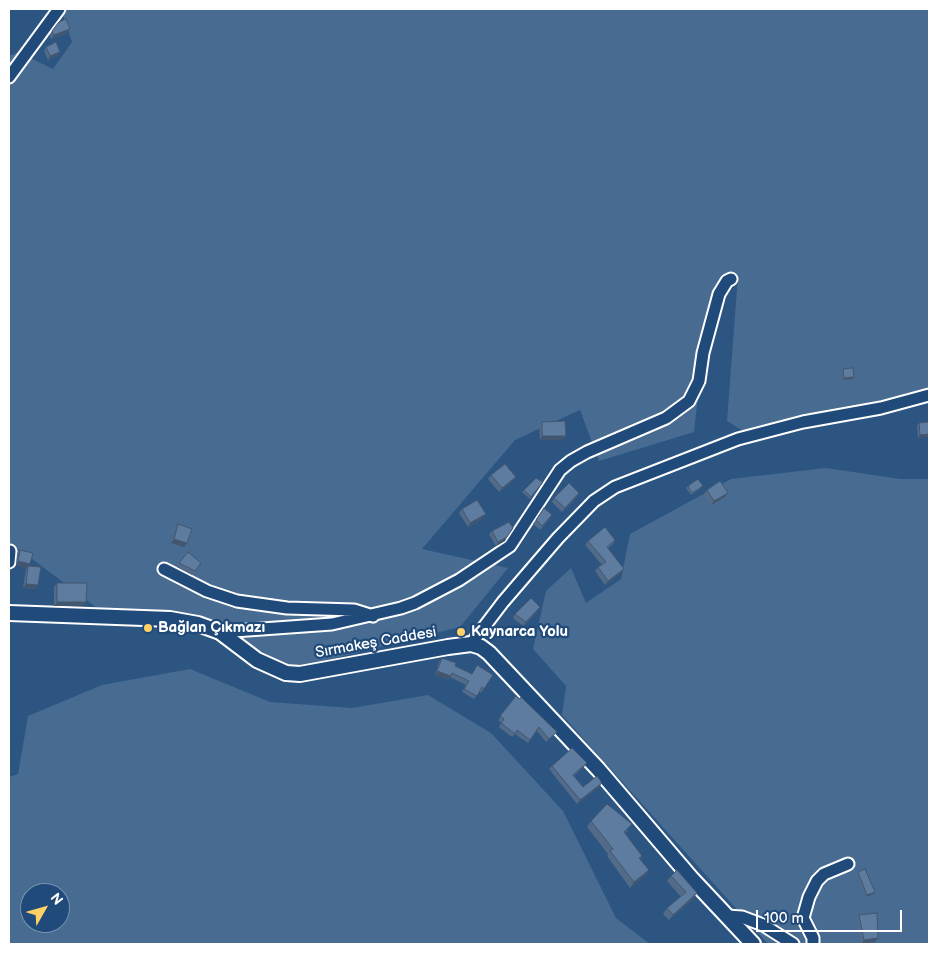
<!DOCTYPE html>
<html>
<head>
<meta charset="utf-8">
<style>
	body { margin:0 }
	#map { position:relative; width:938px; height:953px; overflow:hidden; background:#2c5582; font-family:"Balsamiq Sans",sans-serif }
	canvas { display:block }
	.frame { position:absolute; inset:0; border:10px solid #fff; pointer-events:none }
	.north { position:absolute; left:20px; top:883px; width:50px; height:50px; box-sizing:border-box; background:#1f4a7a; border:1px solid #7992af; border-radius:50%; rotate:52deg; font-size:14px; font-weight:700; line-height:20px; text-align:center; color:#fff }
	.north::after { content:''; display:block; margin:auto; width:18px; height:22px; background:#ffd166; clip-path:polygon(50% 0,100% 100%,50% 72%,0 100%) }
	.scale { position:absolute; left:756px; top:910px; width:146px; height:22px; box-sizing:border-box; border:2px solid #fff; border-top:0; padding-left:6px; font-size:15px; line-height:18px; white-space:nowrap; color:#fff; -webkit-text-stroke:4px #1f4a7a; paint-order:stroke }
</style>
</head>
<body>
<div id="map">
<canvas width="938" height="953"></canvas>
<div class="frame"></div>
<div class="north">N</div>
<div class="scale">100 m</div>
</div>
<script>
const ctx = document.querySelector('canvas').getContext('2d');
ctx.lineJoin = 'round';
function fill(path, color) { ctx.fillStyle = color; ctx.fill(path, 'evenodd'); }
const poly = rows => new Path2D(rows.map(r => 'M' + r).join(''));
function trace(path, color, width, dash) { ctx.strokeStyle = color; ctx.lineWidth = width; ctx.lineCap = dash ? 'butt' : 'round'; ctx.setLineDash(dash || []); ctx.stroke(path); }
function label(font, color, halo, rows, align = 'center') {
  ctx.font = font + ' "Balsamiq Sans",sans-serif'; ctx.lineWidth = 4.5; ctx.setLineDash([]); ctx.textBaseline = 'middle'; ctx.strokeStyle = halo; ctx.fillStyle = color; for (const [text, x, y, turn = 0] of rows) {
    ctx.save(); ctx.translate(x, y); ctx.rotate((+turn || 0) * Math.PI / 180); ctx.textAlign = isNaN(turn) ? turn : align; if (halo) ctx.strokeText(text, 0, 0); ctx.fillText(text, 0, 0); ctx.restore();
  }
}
const green = poly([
	[63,9,929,9,929,390,897,400,743,431,727,421,738,276,707,314,694,432,599,461,580,410,515,440,422,549,508,568,460,627,292,669,204,619,101,611,23,552,9,551,9,56,18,52,53,69,72,42,62,12],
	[826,468,900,479,929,479,929,944,768,944,562,715,566,686,533,649,546,591,571,568,586,603,621,579,630,534,731,479],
	[190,669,270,702,352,708,428,695,491,733,563,811,616,918,650,944,9,944,9,777,18,774,28,716,102,685],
	[30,893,60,893,60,923,30,923]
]);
const minor = poly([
	[9,77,59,9],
	[9,562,10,551],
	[164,569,207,591,237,601,287,608,354,610,373,616],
	[220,632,332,624,401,608,415,603,459,580,510,546,560,470,571,461,587,452,666,418,689,401,699,381,703,353,719,294,727,281,731,279],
	[471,644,503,602,558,538,594,501,615,487,738,439,803,422,881,408,929,395],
	[727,916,742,917,763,925,793,944],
	[813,944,813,938,803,918,809,897,817,881,824,874,848,864]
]);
const major = poly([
	[9,613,170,619,198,624,220,632,257,660,286,673,300,674,448,647,471,644,481,647,489,653,598,769,692,879,753,944]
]);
const wall = poly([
	[59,22,67,33,51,39,50,35],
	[46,47,60,52,57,56,48,60,44,51],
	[843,369,853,379,843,380,842,371],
	[542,422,563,440,540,440,539,425],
	[929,422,918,438,917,426,919,423],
	[491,475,513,481,499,492,488,479],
	[543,482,530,499,522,492,524,490],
	[688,486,701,488,691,495,686,488],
	[707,490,728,493,725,497,711,505,704,494],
	[579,493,577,497,562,512,552,502,554,498],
	[544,508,549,519,540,530,533,524],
	[462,509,483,518,468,527,459,513],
	[178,524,187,543,184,547,171,543,176,528],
	[492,531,505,541,496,546,489,534],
	[615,540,613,544,608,548,621,573,605,585,595,571,598,567,602,565,585,545,588,541],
	[20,550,30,564,29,566,38,585,35,589,23,588,26,569,27,568,16,565,17,554],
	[179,563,201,563,192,575,177,567],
	[57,583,86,602,83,606,54,606,54,587],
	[538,611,523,626,513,618,515,614],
	[442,658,455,666,472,674,493,675,481,693,479,691,474,699,462,692,466,685,450,677,448,680,435,675,439,662],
	[516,696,554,735,546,742,537,731,528,743,515,734,512,737,499,727,501,723,498,720],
	[552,766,584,767,574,776,583,787,599,787,577,804,549,769],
	[591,821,628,830,625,833,642,856,640,859,649,870,645,876,630,888,607,856,608,854,587,827],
	[858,872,874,894,866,897,857,874],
	[671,876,693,899,669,920,663,914,667,908,681,897,667,881],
	[859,915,878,938,875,942,861,944,857,918]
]);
const shadedWall = poly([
	[70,29,67,33,51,39,54,35],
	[60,52,57,56,48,60,50,56],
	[854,377,853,379,843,380,844,378],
	[929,434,929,437,918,438,920,435],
	[542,436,566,436,563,440,540,440],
	[516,477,513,481,499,492,502,488],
	[579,493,577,497,562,512,565,508],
	[728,493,725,497,711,505,714,501],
	[486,514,483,518,468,527,470,523],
	[507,537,505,541,496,546,498,542],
	[174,539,187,543,184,547,171,543],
	[18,561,30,564,27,568,16,565],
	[624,569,621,573,605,585,608,581],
	[26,584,38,585,35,589,23,588],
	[57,602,86,602,83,606,54,606],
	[540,607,538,611,523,626,526,622],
	[437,671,451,676,448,680,435,675],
	[587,763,584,767,570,778,573,775],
	[602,783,599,787,577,804,580,800],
	[649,870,645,876,630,888,634,882],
	[875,892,874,894,866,897,867,895],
	[697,893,693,899,669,920,673,915],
	[878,938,875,942,861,944,864,940]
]);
const building = poly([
	[66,19,70,29,54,35,52,31,59,22,66,19],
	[56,42,60,52,50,56,46,47,56,42],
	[853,368,854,377,844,378,843,369,853,368],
	[565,421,566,436,542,436,542,422,565,421],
	[929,422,929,434,920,435,919,423,929,422],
	[505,464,516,477,502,488,491,475,505,464],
	[536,478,543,482,531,497,524,490,536,478],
	[698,479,703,486,692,493,688,486,698,479],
	[720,481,728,493,714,501,707,490,720,481],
	[569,483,579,493,565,508,554,498,569,483],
	[477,500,486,514,470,523,462,509,477,500],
	[544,508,552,515,542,526,536,520,544,508],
	[509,522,513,528,507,537,498,542,492,531,509,522],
	[178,524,192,529,187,543,174,539,178,524],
	[605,527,615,540,607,547,624,569,608,581,598,567,606,562,588,541,605,527],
	[20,550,33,553,30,564,18,561,20,550],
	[188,552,201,563,195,571,179,563,188,552],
	[28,566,41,567,38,585,26,584,28,566],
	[57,583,87,583,86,602,57,602,57,583],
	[531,598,540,607,526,622,515,614,531,598],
	[442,658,456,663,455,666,472,674,477,665,493,675,484,689,482,687,477,696,464,689,469,681,452,673,451,676,437,671,442,658],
	[516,696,520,699,521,697,557,732,549,739,539,727,530,740,517,730,515,734,501,723,504,719,500,716,516,696],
	[572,748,587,763,573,775,583,787,597,776,602,783,580,800,552,766,572,748],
	[607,804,632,824,624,832,642,856,639,858,649,870,634,882,610,851,613,849,591,821,607,804],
	[865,869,875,892,867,895,858,872,865,869],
	[677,870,697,893,673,915,667,908,686,892,671,876,677,870],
	[877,913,878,938,864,940,859,915,877,913]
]);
const markers = [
	[148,628,5,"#ffd166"],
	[461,632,5,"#ffd166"]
];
const poiNames = [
	["Bağlan Çıkmazı",158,628],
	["Kaynarca Yolu",471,632]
];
const streetNames = [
	["Sırmakeş Caddesi",376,643,-10]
];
fill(green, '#486b92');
trace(minor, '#fff', 15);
trace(major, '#fff', 18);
trace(minor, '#1f4a7a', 11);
trace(major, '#1f4a7a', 14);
fill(wall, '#516b89');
fill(shadedWall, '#42576f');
fill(building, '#5e7c9f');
trace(building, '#42576f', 1);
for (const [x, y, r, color] of markers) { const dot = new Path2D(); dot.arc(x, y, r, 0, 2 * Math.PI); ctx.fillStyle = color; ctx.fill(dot); trace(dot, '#1f4a7a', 2); }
label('bold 15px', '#fff', '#1f4a7a', poiNames, 'left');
label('15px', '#fff', '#1f4a7a', streetNames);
</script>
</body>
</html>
